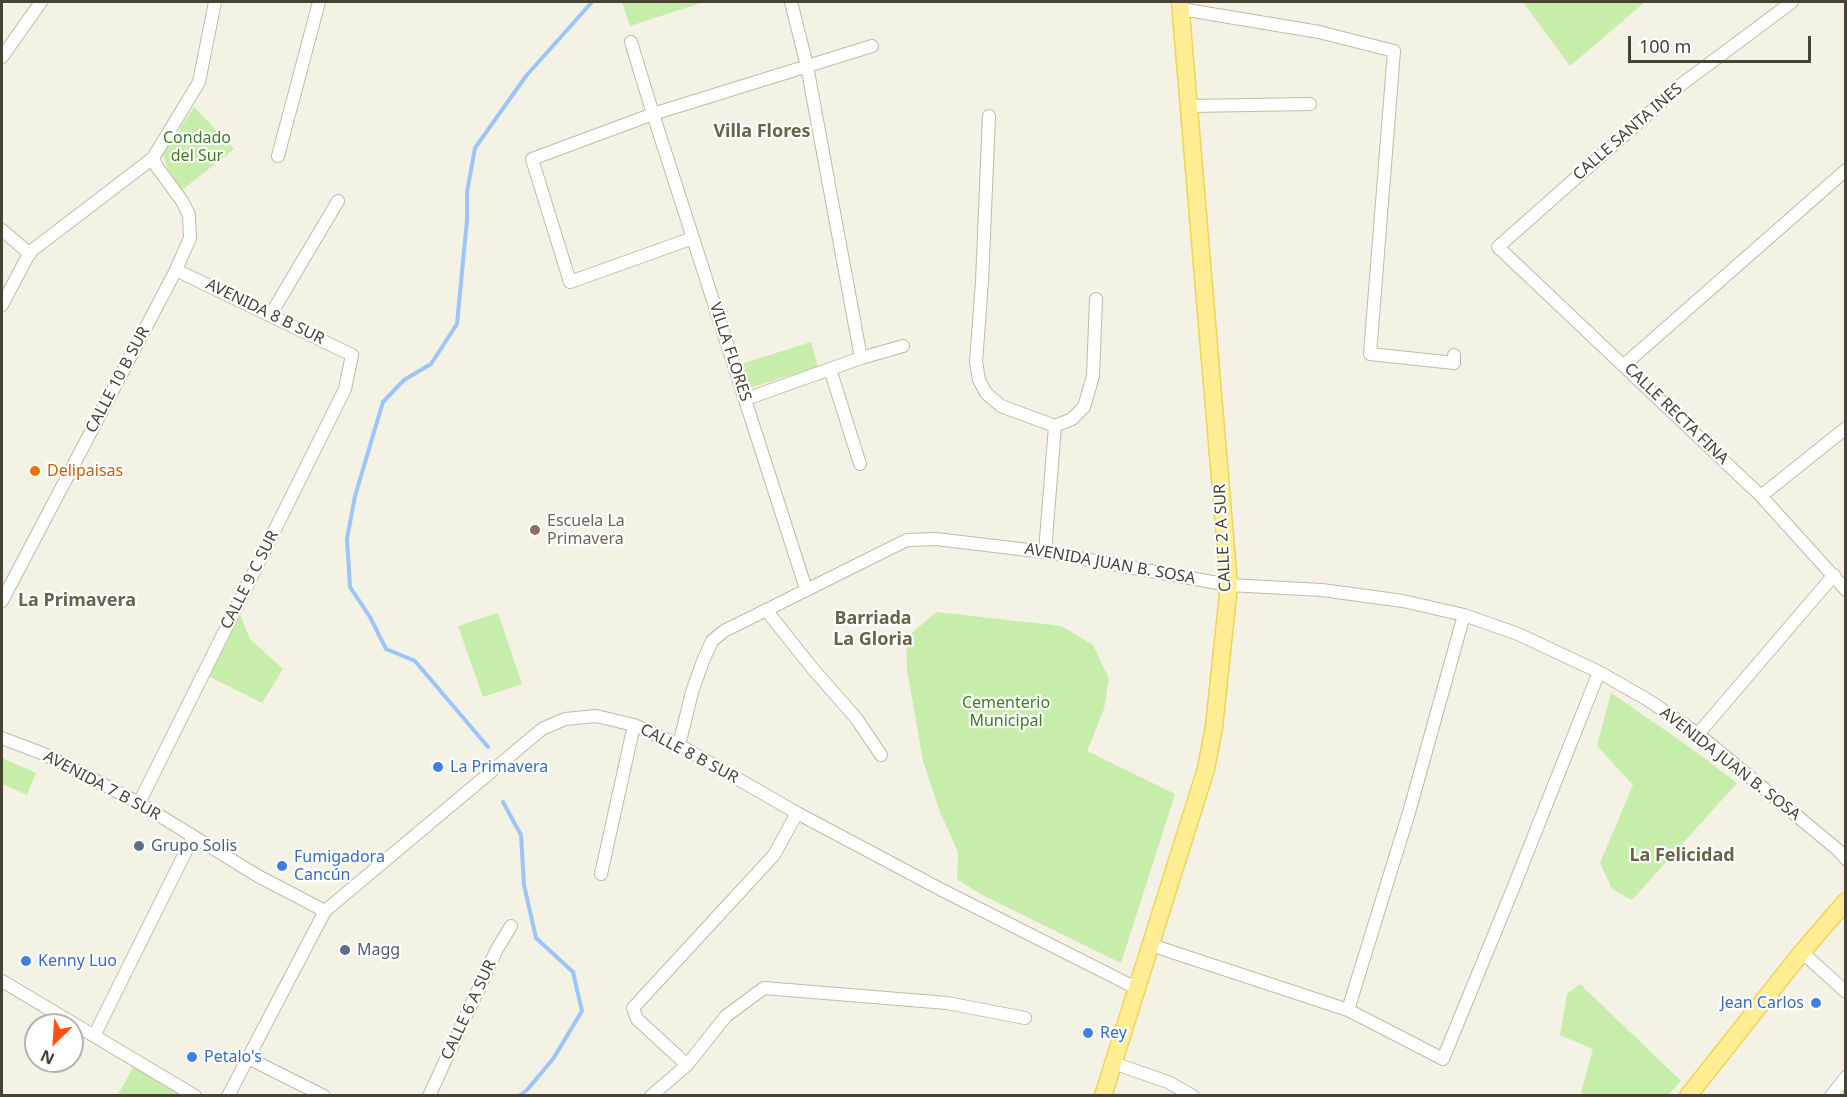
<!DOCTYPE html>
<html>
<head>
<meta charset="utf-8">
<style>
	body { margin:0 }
	#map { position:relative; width:1847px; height:1097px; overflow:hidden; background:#f4f1e5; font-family:"Noto Sans",sans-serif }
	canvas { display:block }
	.frame { position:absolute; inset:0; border:3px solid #474234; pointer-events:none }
	.north { position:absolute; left:24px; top:1013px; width:60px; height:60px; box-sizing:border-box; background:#fff; border:2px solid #b5b3ae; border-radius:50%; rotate:205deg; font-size:16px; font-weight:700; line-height:24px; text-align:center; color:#474234 }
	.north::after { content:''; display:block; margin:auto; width:21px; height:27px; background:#ff5111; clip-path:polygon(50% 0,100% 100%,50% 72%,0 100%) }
	.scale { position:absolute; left:1628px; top:36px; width:183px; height:27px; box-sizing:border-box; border:3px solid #474234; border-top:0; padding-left:8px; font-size:18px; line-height:21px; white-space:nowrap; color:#474234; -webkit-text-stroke:4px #fff; paint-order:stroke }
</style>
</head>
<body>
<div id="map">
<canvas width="1847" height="1097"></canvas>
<div class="frame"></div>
<div class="north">N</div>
<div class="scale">100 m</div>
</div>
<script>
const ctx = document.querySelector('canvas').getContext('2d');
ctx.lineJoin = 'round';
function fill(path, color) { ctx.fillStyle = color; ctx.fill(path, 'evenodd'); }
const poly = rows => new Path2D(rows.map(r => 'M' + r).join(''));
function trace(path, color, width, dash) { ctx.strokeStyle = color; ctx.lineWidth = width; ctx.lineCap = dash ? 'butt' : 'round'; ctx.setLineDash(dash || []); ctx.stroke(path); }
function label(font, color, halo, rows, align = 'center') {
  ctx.font = font + ' "Noto Sans",sans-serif'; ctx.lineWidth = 4.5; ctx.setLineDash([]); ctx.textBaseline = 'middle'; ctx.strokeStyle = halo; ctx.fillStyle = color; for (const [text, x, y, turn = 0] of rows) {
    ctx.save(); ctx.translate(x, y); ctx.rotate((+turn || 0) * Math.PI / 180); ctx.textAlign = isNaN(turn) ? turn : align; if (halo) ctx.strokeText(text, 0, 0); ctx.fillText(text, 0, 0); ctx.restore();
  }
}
const green = poly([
	[622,2,704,2,630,26],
	[1523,2,1645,2,1570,66],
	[194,107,234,149,182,190,168,169,163,154],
	[811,342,818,367,749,388,741,364],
	[238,610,250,639,283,669,262,703,208,676],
	[936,612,1061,626,1093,645,1109,679,1104,709,1087,751,1175,794,1121,963,982,895,957,879,958,852,940,812,923,761,907,669,906,638],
	[498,613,522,684,483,697,458,626],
	[1611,693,1688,746,1737,783,1632,900,1612,889,1600,863,1633,785,1597,746],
	[2,758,36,773,27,795,2,784],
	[1580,984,1681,1081,1668,1095,1586,1096,1581,1092,1593,1049,1560,1035,1567,994],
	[134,1066,186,1096,117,1096]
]);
const stream = poly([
	[488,747,415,661,386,649,370,617,350,587,347,539,355,496,383,402,404,380,431,364,457,324,467,220,467,192,475,148,526,76,592,2],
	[503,802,521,835,524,885,536,938,573,972,582,1011,553,1059,527,1090,519,1096]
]);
const minor = poly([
	[1792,2,1682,84,1498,247,1761,496,1846,590],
	[1181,9,1319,32,1394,51,1370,354,1454,363,1454,355],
	[631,42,653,114,806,589],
	[2,57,41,2],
	[1189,106,1310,104],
	[989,116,982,282,976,362,979,380,986,393,1001,406,1055,426,1045,552],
	[278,156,319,2],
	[2,230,30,254],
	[693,238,570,282,532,159,653,114,872,46],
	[2,305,30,252,153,158,199,82,215,2],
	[271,314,338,201],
	[861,358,903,346],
	[1624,365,1846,170],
	[830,369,860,464],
	[746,399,861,358,807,66,791,2],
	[1055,426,1072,419,1084,407,1093,376,1096,299],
	[1761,496,1846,428],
	[2,601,176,270,190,238,189,215,182,201,157,167,153,158],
	[766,610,813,669,856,718,881,755],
	[1698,734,1834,575],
	[2,738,44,754,139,803,258,876,325,911],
	[679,745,692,692,703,661,712,641,724,631,907,540,936,539,1045,552,1229,585,1322,590,1403,601,1464,615,1518,634,1599,672,1648,700,1698,734,1838,850,1846,859],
	[139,803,345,389,352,355,176,270],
	[601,874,634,725],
	[1151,945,1348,1010,1443,1059,1512,891,1599,672],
	[1802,952,1846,992],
	[2,981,195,1096],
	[1348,1010,1410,809,1464,615],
	[94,1036,193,837],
	[248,1058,324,1096],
	[1113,1063,1168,1082,1193,1096],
	[687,1065,637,1019,633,1008,774,855,797,813],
	[228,1096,325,911,542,729,565,719,596,716,634,725,679,745,797,813,940,889,1136,988],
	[429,1096,497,949,511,926],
	[651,1096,687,1065,726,1016,764,988,947,1003,1025,1018],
	[1831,1096,1846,1077]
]);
const major = poly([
	[1103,1096,1206,769,1214,727,1229,585,1180,2],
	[1688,1096,1802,952,1846,901]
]);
const markers = [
	[35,471,6,"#e8710a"],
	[535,530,6,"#8d6e63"],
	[438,767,6,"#3f7fe0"],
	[139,846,6,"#5c6f8a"],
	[282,866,6,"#3f7fe0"],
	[345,950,6,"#5c6f8a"],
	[26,961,6,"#3f7fe0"],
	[1816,1003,6,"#3f7fe0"],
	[1088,1033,6,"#3f7fe0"],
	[192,1057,6,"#3f7fe0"]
];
const streetNames = [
	["CALLE SANTA INES",1628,132,-41],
	["AVENIDA 8 B SUR",265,312,26],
	["VILLA FLORES",730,352,72],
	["CALLE 10 B SUR",118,380,-62],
	["CALLE RECTA FINA",1676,414,44],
	["CALLE 2 A SUR",1223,538,-93],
	["AVENIDA JUAN B. SOSA",1110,564,10],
	["CALLE 9 C SUR",250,580,-63],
	["CALLE 8 B SUR",689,754,28],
	["AVENIDA JUAN B. SOSA",1730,764,38],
	["AVENIDA 7 B SUR",102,786,28],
	["CALLE 6 A SUR",469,1010,-65]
];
const parkNames = [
	["Condado",197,138],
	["del Sur",197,156],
	["Cementerio",1006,703],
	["Municipal",1006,721]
];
const foodNames = [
	["Delipaisas",47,471]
];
const educationNames = [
	["Escuela La",547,521],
	["Primavera",547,539]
];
const shopNames = [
	["La Primavera",450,767],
	["Fumigadora",294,857],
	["Cancún",294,875],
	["Kenny Luo",38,961],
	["Jean Carlos",1804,1003,"right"],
	["Rey",1100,1033],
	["Petalo's",204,1057]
];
const serviceNames = [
	["Grupo Solis",151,846],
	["Magg",357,950]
];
const neighbourhoodNames = [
	["Villa Flores",762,132],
	["La Primavera",77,601],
	["Barriada",873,619],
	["La Gloria",873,640],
	["La Felicidad",1682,856]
];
fill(green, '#c6eda9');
trace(stream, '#9bc6f7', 4);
trace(minor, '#c0bba6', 14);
trace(major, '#efd458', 19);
trace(minor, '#fff', 12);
trace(major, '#ffed93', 16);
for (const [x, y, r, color] of markers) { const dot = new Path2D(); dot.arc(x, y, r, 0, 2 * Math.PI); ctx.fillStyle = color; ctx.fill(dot); trace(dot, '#fff', 2); }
label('16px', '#474234', '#fff', streetNames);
label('16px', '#397e21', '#fff', parkNames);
label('16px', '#c56008', '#fff', foodNames, 'left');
label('16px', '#785e54', '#fff', educationNames, 'left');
label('16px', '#366cbe', '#fff', shopNames, 'left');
label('16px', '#4e5e75', '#fff', serviceNames, 'left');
label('bold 18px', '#6b624a', '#fff', neighbourhoodNames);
</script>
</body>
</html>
